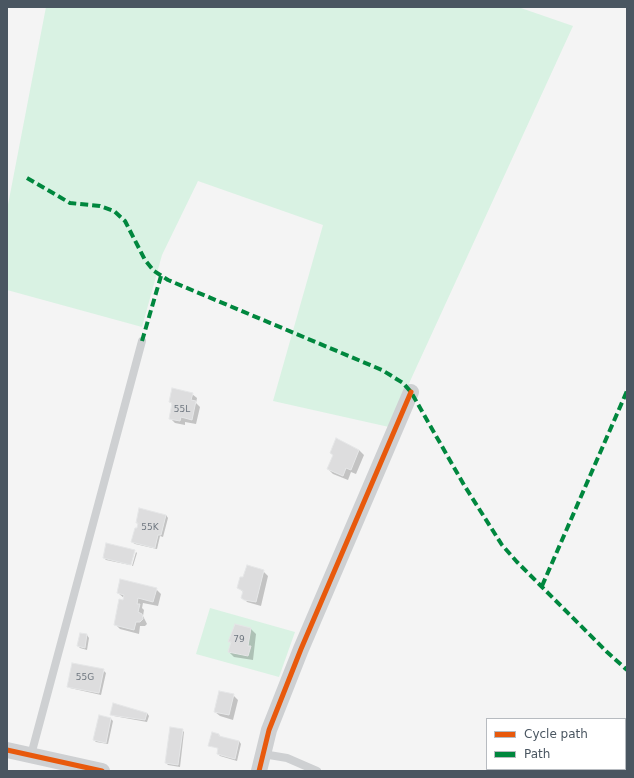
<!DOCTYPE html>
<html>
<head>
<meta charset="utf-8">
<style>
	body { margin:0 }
	#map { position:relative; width:634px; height:778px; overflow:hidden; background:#f4f4f4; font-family:"DejaVu Sans",sans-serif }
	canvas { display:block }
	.frame { position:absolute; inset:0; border:8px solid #4a5661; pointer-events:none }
	.legend { position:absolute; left:486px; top:718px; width:140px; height:52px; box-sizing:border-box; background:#fff; border:1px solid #b7bbc0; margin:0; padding:5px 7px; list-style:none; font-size:12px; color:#4a5661 }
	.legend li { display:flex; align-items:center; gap:8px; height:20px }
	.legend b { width:20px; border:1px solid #b7bbc0 }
</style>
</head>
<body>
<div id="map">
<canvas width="634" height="778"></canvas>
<div class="frame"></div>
<ul class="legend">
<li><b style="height:5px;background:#e8590c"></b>Cycle path</li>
<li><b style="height:5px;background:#00873e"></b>Path</li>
</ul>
</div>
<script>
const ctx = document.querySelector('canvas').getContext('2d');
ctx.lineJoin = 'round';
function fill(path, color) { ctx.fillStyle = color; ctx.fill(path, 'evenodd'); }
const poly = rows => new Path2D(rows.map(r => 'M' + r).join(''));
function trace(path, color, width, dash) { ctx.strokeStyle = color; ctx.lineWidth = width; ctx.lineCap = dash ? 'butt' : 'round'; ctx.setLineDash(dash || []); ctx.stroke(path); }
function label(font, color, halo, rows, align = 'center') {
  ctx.font = font + ' "DejaVu Sans",sans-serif'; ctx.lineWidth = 4; ctx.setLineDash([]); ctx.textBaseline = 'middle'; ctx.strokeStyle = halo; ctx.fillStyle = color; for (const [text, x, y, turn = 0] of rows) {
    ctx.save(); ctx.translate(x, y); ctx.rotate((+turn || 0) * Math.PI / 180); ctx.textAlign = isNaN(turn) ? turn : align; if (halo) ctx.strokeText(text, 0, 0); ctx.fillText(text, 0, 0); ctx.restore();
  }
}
const green = poly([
	[46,7,518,7,573,26,389,427,273,401,323,225,198,181,162,255,142,327,7,290,7,210],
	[210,608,295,632,279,677,196,654]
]);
const shadow = poly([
	[192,394,197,398,196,403,200,407,196,424,185,422,185,425,175,423,170,418,173,405,170,402],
	[359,450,364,455,356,474,351,472,348,480,333,474,328,469,334,456,331,453],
	[166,515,168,518,163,537,160,536,157,549,135,544,132,542,137,529,138,524,137,523],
	[134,551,130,565,106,560,104,558],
	[136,552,137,553,133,566,132,566],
	[263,571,268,576,261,606,247,602,243,597,243,592,238,587],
	[156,589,161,594,158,606,143,603,142,608,144,610,143,616,147,624,145,626,140,626,139,634,120,629,115,624,124,598,118,593],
	[236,625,251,629,256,634,253,660,234,657,229,652,231,643,229,641],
	[87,635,89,638,87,650,80,648,78,646],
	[103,670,106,673,101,695,70,688,68,686],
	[233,695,238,700,233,720,220,716,215,712],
	[147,713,149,716,147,722,114,716,111,714],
	[111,719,113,721,108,744,96,742,94,740],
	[182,730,184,732,180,767,168,765,166,763],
	[219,735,221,737,239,741,241,744,237,761,220,756,218,754,219,749,209,745]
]);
const building = poly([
	[172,388,193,393,191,400,196,401,192,420,181,417,180,421,169,419,172,403,169,402,172,388],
	[336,438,359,450,351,470,346,468,343,476,327,469,333,455,330,453,336,438],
	[139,508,166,515,161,535,158,535,155,548,131,542,135,528,137,528,138,523,136,523,139,508],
	[106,543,135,550,131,565,103,558,106,543],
	[247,565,264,570,256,602,244,600,241,598,243,591,237,588,240,577,243,577,247,565],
	[120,579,157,588,153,602,138,598,137,604,140,604,138,612,142,614,143,619,140,622,136,622,134,630,114,625,119,599,123,600,124,595,117,593,120,579],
	[235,624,251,628,248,646,251,646,248,656,228,652,231,642,228,642,235,624],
	[80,633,87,634,85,648,77,646,80,633],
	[72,663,104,669,99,693,67,687,72,663],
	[219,691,234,694,229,715,214,712,219,691],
	[113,703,147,713,145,720,110,715,113,703],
	[99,715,111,718,106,743,93,740,99,715],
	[170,727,183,729,178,765,165,763,170,727],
	[212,732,219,734,219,736,239,741,235,759,217,754,218,748,208,746,212,732]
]);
const service = poly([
	[263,754,287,758,317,771],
	[31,755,142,341]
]);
const minor = poly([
	[7,750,102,771],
	[259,771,269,730,301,649,411,392]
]);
const quiet = poly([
	[27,178,70,203,100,206,114,211,125,221,145,260,154,271,168,280,382,370,403,383,411,392,464,485,502,545,517,562,607,652,627,670],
	[142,341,161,276],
	[542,586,627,391]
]);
const cycleway = poly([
	[7,750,102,771],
	[259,771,269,730,301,649,411,392]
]);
const numberNames = [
	["55L",182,410],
	["55K",150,528],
	["79",239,640],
	["55G",85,678]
];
fill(green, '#d9f2e3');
fill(shadow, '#0003');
fill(building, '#ddddde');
trace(building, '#e5e6e7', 1);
trace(service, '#ced0d2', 8);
trace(minor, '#ced0d2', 16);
trace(quiet, '#00873e', 4, [8, 4]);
trace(cycleway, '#e8590c', 5);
label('9px', '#707881', null, numberNames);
</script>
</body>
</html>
